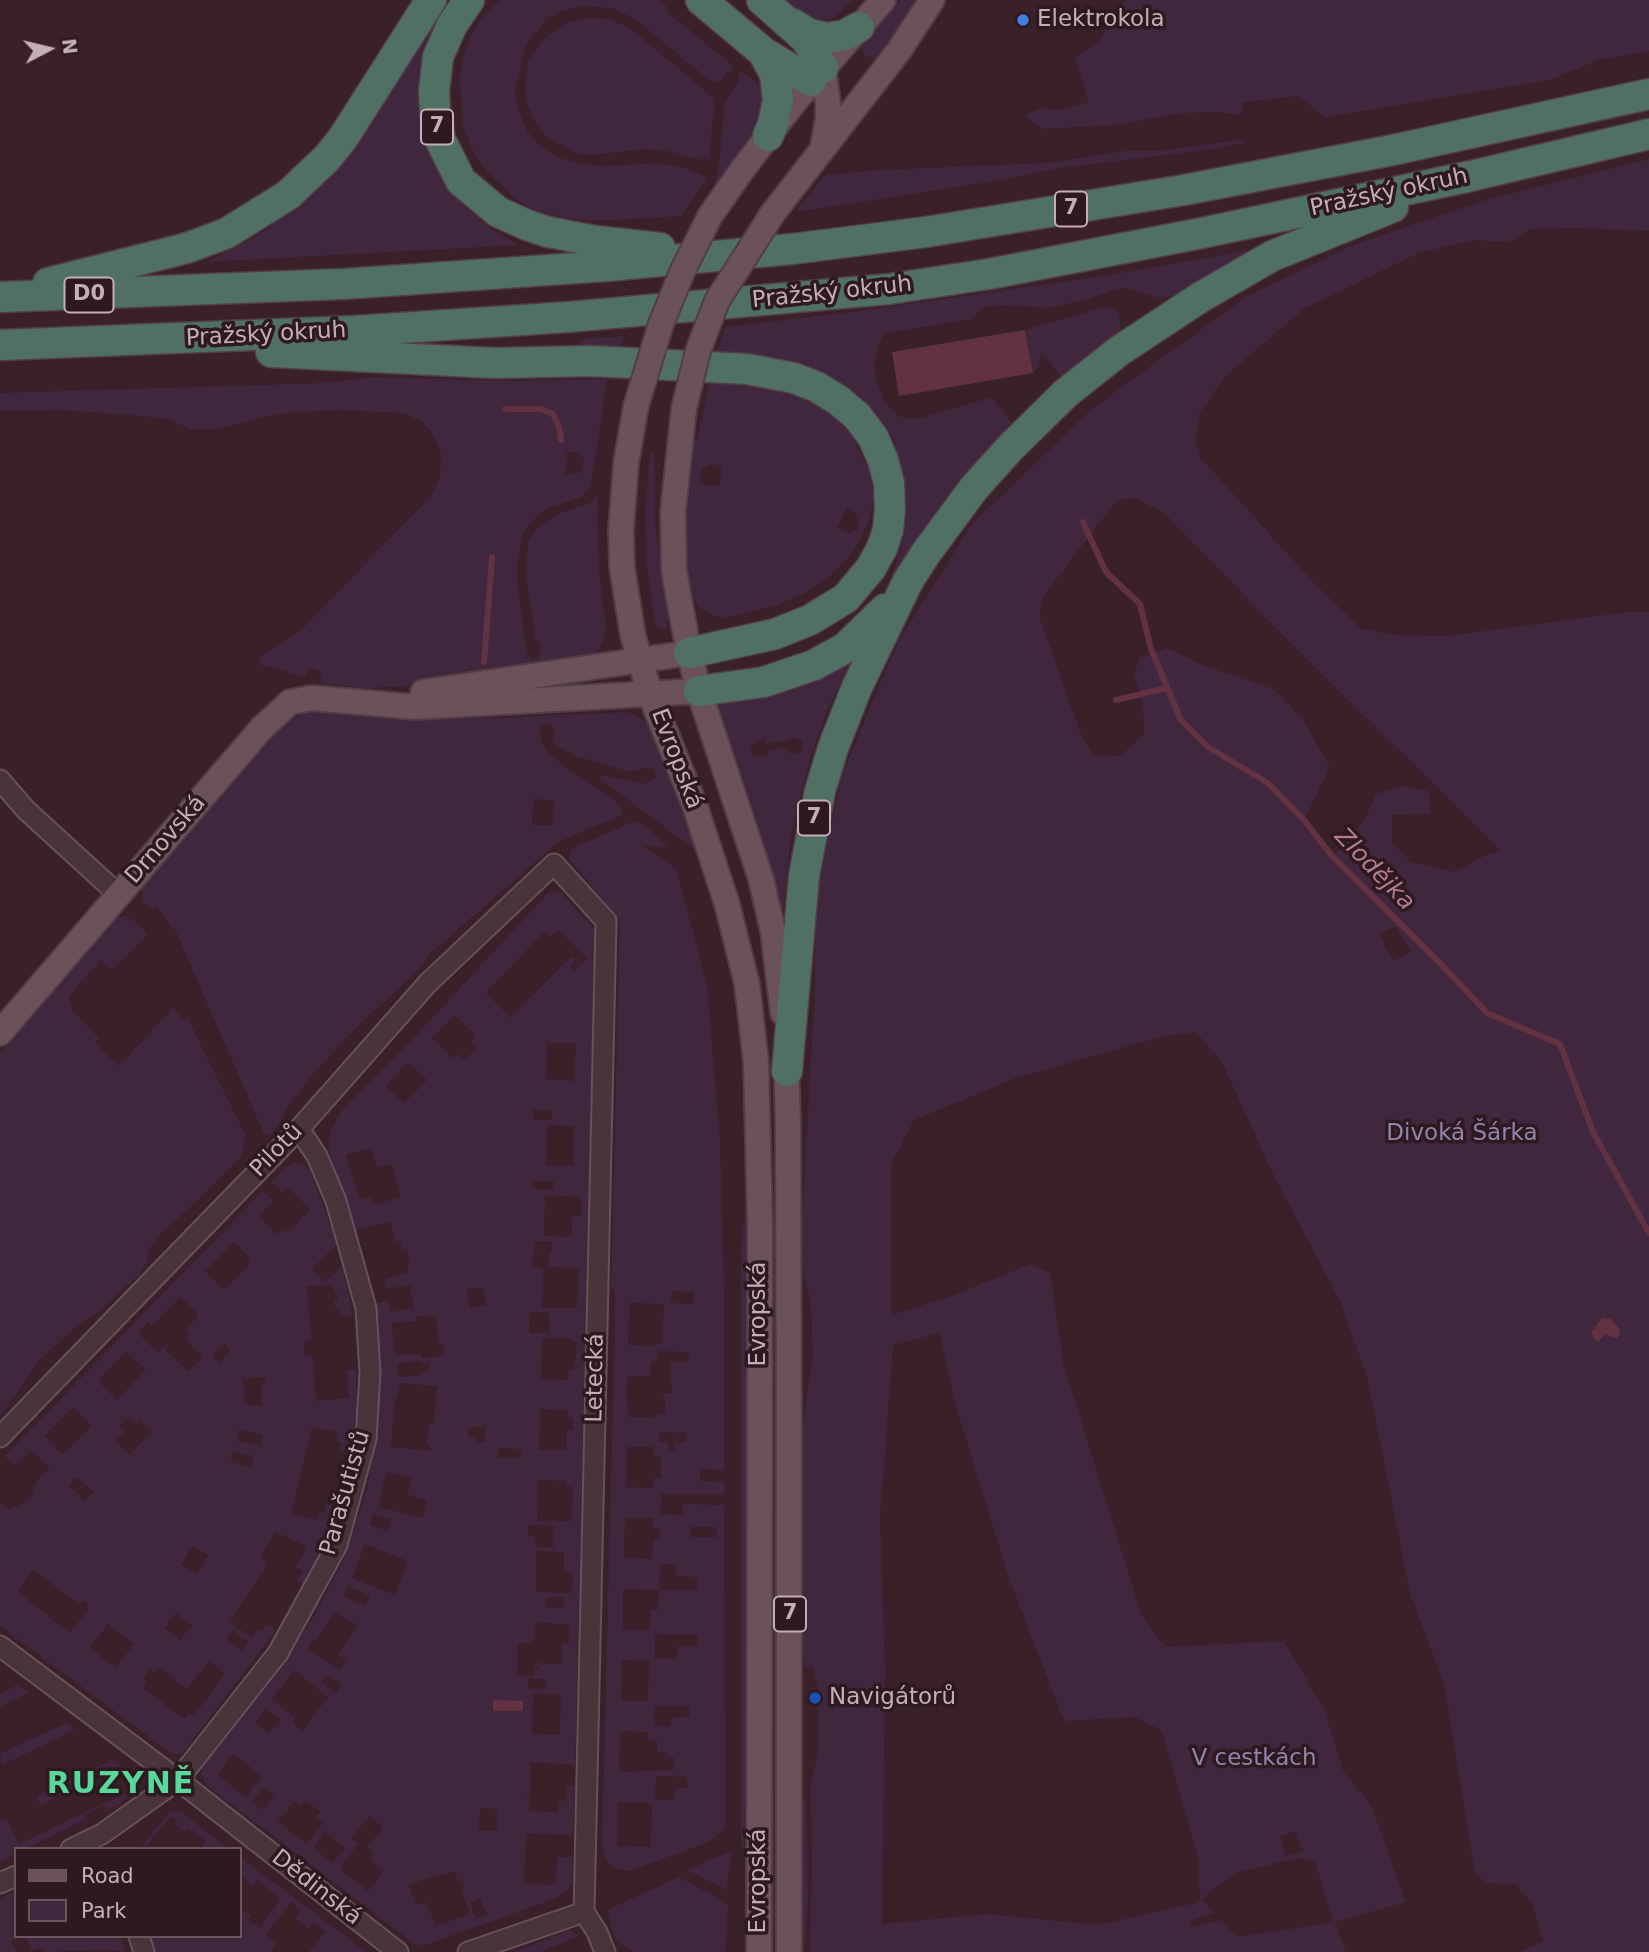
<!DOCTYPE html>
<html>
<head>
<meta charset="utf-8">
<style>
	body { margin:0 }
	#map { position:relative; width:1649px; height:1952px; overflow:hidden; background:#3a2029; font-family:"DejaVu Sans",sans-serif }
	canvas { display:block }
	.legend { position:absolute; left:14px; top:1847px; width:228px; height:91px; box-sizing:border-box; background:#2e1920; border:2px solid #6b555c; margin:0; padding:9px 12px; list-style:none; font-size:21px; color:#c6aeb6 }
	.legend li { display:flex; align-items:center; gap:14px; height:35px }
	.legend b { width:35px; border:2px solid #6b555c }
	.north { position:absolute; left:14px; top:14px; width:70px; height:70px; -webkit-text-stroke:5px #2e1920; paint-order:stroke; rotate:83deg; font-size:19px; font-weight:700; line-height:28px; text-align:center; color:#c6aeb6 }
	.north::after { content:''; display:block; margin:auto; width:24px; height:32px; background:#c6aeb6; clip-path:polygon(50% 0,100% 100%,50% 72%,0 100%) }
</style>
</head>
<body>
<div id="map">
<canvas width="1649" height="1952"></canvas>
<ul class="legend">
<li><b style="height:9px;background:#6a515a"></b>Road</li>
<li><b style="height:19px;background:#40273e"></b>Park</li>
</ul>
<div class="north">N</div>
</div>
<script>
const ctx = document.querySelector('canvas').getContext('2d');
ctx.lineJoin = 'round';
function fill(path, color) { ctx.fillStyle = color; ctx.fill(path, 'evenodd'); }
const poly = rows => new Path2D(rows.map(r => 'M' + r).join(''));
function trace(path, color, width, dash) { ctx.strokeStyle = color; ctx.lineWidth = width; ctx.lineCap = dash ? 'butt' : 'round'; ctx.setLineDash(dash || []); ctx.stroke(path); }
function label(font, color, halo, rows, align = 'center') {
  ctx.font = font + ' "DejaVu Sans",sans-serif'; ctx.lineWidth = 7; ctx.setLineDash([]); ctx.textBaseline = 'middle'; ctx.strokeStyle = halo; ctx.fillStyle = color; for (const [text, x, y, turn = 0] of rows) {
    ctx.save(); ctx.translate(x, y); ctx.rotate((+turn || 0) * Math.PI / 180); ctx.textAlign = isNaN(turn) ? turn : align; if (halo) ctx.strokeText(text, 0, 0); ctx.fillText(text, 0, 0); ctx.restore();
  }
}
const green = poly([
	[500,0,657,0,665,5,670,14,731,64,735,71,728,72,720,82,709,80,635,19,612,8,578,6,560,12,547,19,525,46,515,92,518,109,527,131,536,142,557,157,581,164,605,166,659,163,688,169,700,174,707,178,682,216,592,221,565,218,534,210,514,198,486,170,472,149,463,125,460,80,462,61,468,43,477,24],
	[785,0,852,0,839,14,831,19,819,21,799,12],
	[900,0,917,0,884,50,876,58,865,56,862,50,863,42],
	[1128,0,1649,0,1649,51,1601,59,1550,80,1326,117,1298,96,1243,102,1241,115,1215,112,1183,113,1115,125,1042,129,1024,116,1040,108,1062,110,1089,102,1075,58,1097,43,1124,1],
	[584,18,607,19,629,27,715,99,709,157,699,160,673,152,647,149,590,155,573,152,546,136,535,122,527,103,525,85,528,60,549,34,569,22],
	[433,20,439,22,438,168,462,204,491,229,519,245,206,262,252,239,292,211,323,181],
	[739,73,744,73,760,86,762,97,758,120,753,133,715,184,720,157,725,102,739,80],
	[1245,139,1244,143,1212,149,1054,169,1001,180,796,212,825,175,878,170,1047,163,1125,151,1159,151],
	[1649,159,1649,231,1576,228,1530,229,1509,242,1473,240,1419,253,1305,308,1224,377,1199,414,1196,442,1200,457,1312,581,1361,629,1395,635,1447,636,1628,612,1649,612,1649,1952,1520,1952,1543,1941,1533,1905,1516,1884,1488,1883,1475,1875,1445,1687,1410,1593,1368,1380,1340,1301,1271,1170,1223,1064,1196,1032,1164,1036,1016,1078,914,1120,891,1164,891,1315,946,1298,1031,1264,1050,1273,1063,1363,1141,1614,1165,1647,1284,1641,1324,1709,1343,1771,1371,1805,1406,1902,1335,1922,1346,1952,810,1952,812,1870,811,1783,818,1753,818,1688,813,1666,806,1667,804,1662,801,1640,801,1434,813,1357,811,1304,800,1255,814,1009,816,897,842,774,898,642,972,524,1093,408,1246,297,1350,246,1482,201],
	[1135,498,1164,513,1285,637,1501,851,1484,856,1455,872,1411,862,1392,842,1392,815,1430,814,1429,791,1403,786,1376,794,1364,821,1333,857,1304,820,1330,767,1303,720,1276,690,1205,666,1167,648,1139,658,1134,676,1143,703,1144,734,1120,756,1093,755,1080,732,1040,619,1041,599,1117,500],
	[1396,926,1411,952,1393,961,1379,934],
	[940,1333,955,1403,1009,1578,1064,1721,1135,1717,1162,1731,1198,1857,1200,1899,1195,1903,1099,1925,987,1914,882,1924,885,1673,880,1516,893,1345],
	[1296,1831,1303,1851,1286,1856,1280,1836],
	[1297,1858,1315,1862,1334,1922,1238,1937,1220,1920,1192,1928,1190,1921,1216,1913,1201,1899,1236,1873],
	[1272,246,1184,292,1172,296,1160,298,1126,288,1114,290,1089,299,1048,308,1002,305,983,307,972,319,884,333,878,346,874,363,876,380,885,403,899,416,909,419,920,418,992,397,1013,425,999,437,943,503,896,574,893,572,904,537,907,512,905,478,894,440,884,422,854,392,834,378,816,370,794,362,774,358,715,355,726,327,860,311,1110,275],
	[1105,307,1113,308,1119,314,1121,328,1118,334,1101,346,1063,379,1041,352,1039,365,1033,373,1025,330],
	[624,336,620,350,580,348,580,339],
	[372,377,501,381,607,379,591,486,582,497,546,509,537,516,523,534,517,562,517,581,527,654,532,660,536,659,539,656,541,647,539,642,536,641,527,580,526,565,529,541,534,531,542,524,561,513,590,503,598,494,597,523,599,570,606,631,603,641,598,650,588,656,433,683,395,687,362,688,322,683,320,671,310,667,305,676,302,676,261,665,258,659,300,631,432,495,440,476,441,454,433,434,421,421,403,413,340,410,294,412,266,416,218,429,191,429,167,419,143,416,61,410,0,411,0,393,325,383],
	[567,452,575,452,583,457,584,463,582,472,565,475],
	[709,383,748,384,769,389,793,394,820,406,840,422,853,438,872,477,873,499,870,517,861,538,847,559,826,580,804,594,777,605,725,618,713,616,701,609,692,596,688,578,686,524,691,439,698,439],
	[713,464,721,466,720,486,705,485,700,480,702,468],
	[847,508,854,512,859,521,857,529,849,533,837,527],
	[650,453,654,454,655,522,668,619,666,628,663,629,655,624,647,562,645,512],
	[851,659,827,711,810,759,790,837,784,908,781,908,763,838,719,706,721,702],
	[792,737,802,741,803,752,794,754,787,752,788,748,782,748,768,751,768,755,756,757,751,754,750,746,759,740,764,739,766,744,790,740],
	[318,710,356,715,502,718,628,712,645,722,650,730,697,851,600,779,602,775,646,784,656,778,654,769,644,768,631,772,575,756,553,743,555,733,552,725,547,723,542,724,539,732,541,741,548,754,621,805,622,815,558,842,430,954,410,978,364,1020,317,1069,290,1104,271,1136,264,1134,175,929,173,929,169,922,156,907,152,910,143,901,142,893,144,885,267,742,284,724,301,713],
	[533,799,554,800,553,825,532,825],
	[632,822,643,824,668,847,642,846,676,868,707,986,720,1143,724,1292,724,1470,700,1469,700,1481,724,1482,724,1494,661,1494,660,1514,683,1515,683,1504,724,1505,725,1825,719,1835,709,1842,630,1871,621,1870,612,1866,606,1860,602,1847,615,1325,615,1290,611,1288,620,918,618,921,615,914,570,860,570,853,573,848],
	[672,1291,694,1292,694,1304,671,1303],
	[629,1303,664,1304,662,1344,656,1344,655,1346,628,1345],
	[658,1351,689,1352,688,1362,670,1362,672,1393,663,1393,663,1397,665,1397,665,1414,655,1414,655,1417,628,1417,626,1387,628,1376,650,1376,651,1362,657,1361],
	[659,1432,686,1433,686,1442,675,1443,675,1450,668,1450,668,1442,659,1442],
	[627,1447,654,1447,654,1457,661,1457,661,1478,654,1478,653,1488,626,1487],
	[625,1518,653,1518,653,1528,660,1528,659,1539,653,1539,652,1559,624,1558],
	[690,1527,716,1527,717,1537,691,1537],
	[660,1564,677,1564,676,1576,697,1577,697,1590,659,1590],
	[623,1589,659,1590,658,1610,651,1610,650,1630,623,1630],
	[655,1634,698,1635,698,1646,678,1646,677,1659,655,1658],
	[622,1660,649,1661,648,1701,621,1701],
	[654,1706,690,1706,690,1717,673,1717,670,1726,654,1726],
	[620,1731,648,1732,648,1740,657,1741,657,1752,667,1752,667,1757,674,1758,674,1770,619,1772],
	[656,1776,687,1777,687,1788,675,1788,674,1800,655,1800],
	[618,1802,652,1803,651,1847,617,1846],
	[559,891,597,932,593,1001,575,1765,531,1762,530,1792,524,1794,530,1795,529,1811,558,1812,559,1801,569,1800,566,1797,567,1786,575,1786,573,1835,526,1833,524,1884,556,1885,557,1857,573,1857,572,1881,568,1890,557,1898,423,1946,413,1943,205,1784,201,1771,204,1764,294,1647,313,1618,346,1555,368,1485,379,1413,379,1341,375,1303,388,1301,391,1312,414,1308,410,1285,386,1289,385,1279,409,1272,407,1264,410,1262,407,1249,403,1249,401,1241,396,1242,390,1221,356,1231,330,1155,329,1139,334,1123,343,1109,412,1040,549,892],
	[559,930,587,958,574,971,570,966,576,960,571,956,511,1018,486,993,545,931,551,937],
	[455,1015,476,1036,471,1042,476,1048,465,1060,458,1054,453,1059,432,1038],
	[547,1043,576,1043,574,1081,546,1079],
	[408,1062,427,1080,404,1103,386,1086],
	[533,1110,552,1110,552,1120,533,1120],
	[547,1125,574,1126,573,1166,546,1166],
	[371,1148,377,1168,392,1164,401,1197,373,1205,370,1197,359,1199,346,1155],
	[532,1181,554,1181,554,1190,532,1189],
	[545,1195,582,1197,581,1216,572,1217,572,1237,544,1236],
	[534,1241,552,1241,551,1252,534,1251],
	[533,1252,549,1252,549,1267,579,1268,577,1308,542,1308,543,1268,532,1267],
	[482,1287,487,1305,470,1308,466,1289],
	[529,1312,549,1313,550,1333,529,1333],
	[436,1315,438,1343,443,1343,444,1356,422,1358,421,1354,394,1355,392,1323,416,1321,416,1316],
	[542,1338,569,1338,570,1341,577,1342,574,1370,569,1370,568,1380,541,1379],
	[421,1361,422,1364,429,1363,429,1371,422,1372,422,1375,398,1377,397,1363],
	[399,1383,437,1386,434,1425,429,1425,427,1443,432,1451,391,1447,395,1398,397,1398],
	[540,1409,568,1410,568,1417,573,1418,573,1430,567,1430,567,1450,539,1450],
	[468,1427,485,1427,485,1442,476,1442,476,1438,468,1437],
	[498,1448,521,1449,520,1458,498,1457],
	[386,1472,412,1477,407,1495,427,1500,423,1518,378,1507],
	[538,1480,566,1481,566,1486,573,1487,572,1521,537,1521],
	[373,1514,392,1519,388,1531,370,1525],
	[528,1525,554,1526,553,1548,535,1547,535,1537,528,1536],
	[365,1544,408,1561,395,1595,352,1578],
	[536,1551,564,1552,564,1572,573,1572,572,1593,536,1592],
	[348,1586,370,1596,365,1607,343,1596],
	[546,1597,564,1597,563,1608,546,1607],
	[335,1611,357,1625,338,1655,346,1660,340,1670,307,1649,312,1640,316,1641],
	[535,1622,570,1625,569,1643,562,1644,562,1664,535,1663,535,1667,539,1668,538,1670,535,1670,534,1676,517,1675,517,1643,534,1643],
	[294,1670,328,1697,302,1731,292,1723,295,1718,272,1699],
	[327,1674,342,1685,336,1694,321,1682],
	[528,1678,546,1679,546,1689,528,1689],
	[533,1694,561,1694,560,1735,532,1734],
	[266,1708,282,1720,276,1728,274,1726,268,1733,255,1723],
	[233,1754,262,1776,246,1797,217,1775],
	[264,1787,274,1795,262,1810,252,1802],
	[294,1801,301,1806,306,1801,320,1812,316,1818,323,1823,307,1844,278,1822],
	[480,1808,498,1809,497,1831,479,1831],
	[369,1816,383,1827,367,1848,374,1853,370,1859,384,1870,368,1891,340,1869,358,1844,351,1839],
	[325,1832,345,1847,333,1863,313,1848],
	[454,1871,458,1881,462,1881,464,1887,461,1889,470,1914,436,1926,426,1902,416,1905,409,1885,436,1875,437,1877],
	[480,1899,487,1915,476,1919,470,1903],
	[125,916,136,922,145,930,147,936,111,970,101,960,68,997,73,1011,99,1038,95,1043,119,1066,173,1008,184,1020,187,1017,245,1134,242,1157,194,1204,157,1237,148,1251,147,1262,139,1275,95,1314,76,1327,40,1359,0,1416,0,1054,115,918],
	[295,1163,304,1165,311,1173,337,1244,312,1269,325,1282,342,1266,349,1296,353,1316,340,1317,340,1308,335,1308,334,1300,338,1299,338,1294,334,1294,333,1285,307,1286,311,1340,304,1341,305,1356,312,1355,316,1401,349,1398,347,1370,356,1370,356,1412,350,1454,339,1451,341,1443,336,1441,337,1432,312,1427,291,1514,317,1520,319,1512,324,1513,326,1504,338,1507,320,1554,305,1584,297,1580,303,1571,296,1567,307,1546,275,1532,260,1556,268,1562,230,1623,252,1637,257,1629,262,1631,266,1624,276,1630,182,1754,172,1754,0,1626,0,1502,9,1510,14,1505,19,1508,36,1491,32,1487,38,1480,19,1462,15,1466,5,1456,263,1191,273,1201,259,1216,277,1235,283,1229,288,1233,310,1209,288,1187,282,1192,272,1182,286,1167],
	[234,1242,252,1261,224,1290,205,1271],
	[180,1297,199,1315,185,1330,189,1335,186,1339,203,1357,189,1372,165,1349,169,1344,168,1343,158,1353,138,1333,148,1322,152,1326],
	[224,1343,231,1351,219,1363,212,1355],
	[126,1352,146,1370,117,1400,98,1381],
	[265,1377,266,1384,261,1385,262,1406,245,1405,243,1379],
	[73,1407,92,1426,62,1455,44,1436],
	[128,1417,136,1425,141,1420,152,1431,129,1455,115,1442,125,1431,120,1426],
	[239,1429,262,1435,260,1446,237,1441],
	[31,1450,50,1468,38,1480,19,1462],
	[233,1452,254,1456,251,1467,231,1462],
	[77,1477,94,1492,85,1501,68,1485],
	[193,1546,208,1555,197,1574,181,1565],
	[33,1570,80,1605,83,1600,89,1603,87,1606,89,1608,70,1633,18,1592],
	[176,1613,192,1625,180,1640,164,1628],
	[108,1624,134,1644,116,1668,90,1648],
	[233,1631,248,1642,242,1651,227,1639],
	[209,1661,225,1673,199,1709,192,1715,189,1713,184,1719,143,1688,147,1682,143,1678,150,1669,155,1672,159,1667,187,1689],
	[746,1204,747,1696,744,1847,741,1846,741,1246],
	[770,1399,777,1399,778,1952,770,1952],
	[17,1685,29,1693,0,1707,0,1694],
	[66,1723,75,1730,2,1765,0,1754],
	[112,1760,120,1766,40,1805,36,1796],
	[132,1790,120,1804,106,1810,104,1805,85,1814,86,1819,25,1849,16,1849,16,1854,0,1861,0,1821,6,1818,19,1844],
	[806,1800,808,1901,804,1952,802,1952,801,1801],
	[176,1812,181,1812,229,1849,206,1849,202,1846,206,1841,188,1828,184,1832,175,1825,178,1821,171,1816,144,1849,140,1849,165,1817,170,1813],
	[731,1851,727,1890,687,1870],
	[240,1857,366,1952,309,1952,325,1931,313,1923,309,1929,295,1919,301,1910,291,1902,266,1935,277,1943,271,1952,152,1952,146,1936,240,1936,240,1908,251,1916,248,1920,260,1928,281,1899,257,1880,253,1885,240,1875],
	[679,1877,728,1904,725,1952,633,1952,615,1938,607,1910],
	[16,1891,16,1936,22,1936,11,1941,16,1952,0,1952,0,1899],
	[570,1930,579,1936,540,1952,514,1952],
	[25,1936,120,1936,126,1952,105,1950,44,1952,42,1947,29,1952,31,1950]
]);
const water = poly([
	[1025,330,1033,373,899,396,892,352],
	[1602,1318,1611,1319,1620,1329,1618,1339,1606,1334,1597,1342,1591,1333],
	[493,1700,523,1701,523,1711,493,1711]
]);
const stream = poly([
	[505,409,541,409,553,414,559,427,561,440],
	[1083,522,1106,572,1140,604,1151,649,1181,720,1208,747,1268,783,1304,820,1333,857,1439,962,1487,1013,1560,1044,1593,1132,1649,1233],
	[484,662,492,557],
	[1116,700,1167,688]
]);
const minor = poly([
	[0,780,26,810,119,895],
	[0,1437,299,1129,428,983,554,864,606,921,584,1912],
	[0,1646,178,1780,398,1952],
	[71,1849,102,1834,178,1780,278,1653,337,1545,366,1439,370,1373,366,1308,336,1201,317,1156,299,1129],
	[0,1883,16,1876],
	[584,1912,597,1932,605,1952],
	[139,1936,144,1952],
	[468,1952,584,1912]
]);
const major = poly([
	[823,68,828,103,828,118,823,146],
	[773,213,898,52,932,0],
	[710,216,742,170,795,101,883,0],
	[636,406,626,463,621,530,622,567,633,636,650,694,695,806,727,904,747,984,756,1062,760,1226,759,1952],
	[684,408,673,511,674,570,677,588,689,653,699,691,761,879,773,931,783,1013],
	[423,692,689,653],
	[0,1033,261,729,290,702,312,698,415,707,699,691],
	[786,1053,788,1127,789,1453,789,1952]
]);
const highway = poly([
	[469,0,452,25,438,57,434,91,435,110,440,139,461,181,498,212,527,225,548,232,596,241,660,248],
	[701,0,763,52,811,81],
	[762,0,806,39,823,68],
	[793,24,809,34,827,38,845,35,859,27],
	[763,52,775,74,778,100,773,124,768,136],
	[48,283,187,248,227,233,288,195,327,158,343,138,431,0],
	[0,297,343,284,607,266,792,249,926,232,1184,190,1393,150,1649,94],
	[0,345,354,331,568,317,889,289,989,274,1202,233,1471,176,1649,134],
	[271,352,495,363,591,361,747,369,794,378,817,387,838,400,857,416,873,437,883,460,889,483,890,509,888,530,882,548,871,568,846,598,810,620,775,634,689,653],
	[699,691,764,682,814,665,845,648,885,609],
	[787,1071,804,876,820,791,833,748,857,687,908,581,926,553,974,488,1010,448,1066,393,1119,351,1201,297,1272,256,1393,207]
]);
const majorBridge = poly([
	[636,406,661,324,683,270,710,216],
	[684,408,698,351,717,301,773,213]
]);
const markers = [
	[1023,20,7,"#3f7fe0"],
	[815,1698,7,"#1a4fb4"]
];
const shields = [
	[437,127,32],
	[1071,209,32],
	[89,295,49],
	[814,818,32],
	[790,1614,32]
];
const shieldNames = [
	["7",437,127],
	["7",1071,209],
	["D0",89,295],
	["7",814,818],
	["7",790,1614]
];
const poiNames = [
	["Elektrokola",1037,20],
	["Navigátorů",829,1698]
];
const streetNames = [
	["Pražský okruh",1389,193,-12],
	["Pražský okruh",832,293,-6],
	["Pražský okruh",266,335,-3],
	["Evropská",676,759,69],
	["Drnovská",166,840,-49],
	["Pilotů",277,1151,-46],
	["Evropská",759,1314,-90],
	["Letecká",596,1378,-89],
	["Parašutistů",346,1493,-74],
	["Evropská",759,1881,-90],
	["Dědinská",316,1888,38]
];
const parkNames = [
	["Divoká Šárka",1462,1134],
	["V cestkách",1254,1759]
];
const waterNames = [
	["Zlodějka",1374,870,46]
];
const districtNames = [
	["RUZYNĚ",121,1785]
];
fill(green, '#40273e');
fill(water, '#623242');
trace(stream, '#623242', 6);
trace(minor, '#685159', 23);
trace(major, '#533d44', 28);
trace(highway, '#543e46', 33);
trace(minor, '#4a343b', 19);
trace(major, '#6a515a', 24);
trace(highway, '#507066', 30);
trace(majorBridge, '#533d44', 28, []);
trace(majorBridge, '#6a515a', 24);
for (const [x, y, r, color] of markers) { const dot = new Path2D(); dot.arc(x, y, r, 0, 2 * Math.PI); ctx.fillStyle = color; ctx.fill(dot); trace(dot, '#2e1920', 2.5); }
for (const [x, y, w] of shields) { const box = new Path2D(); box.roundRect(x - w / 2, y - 17.5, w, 35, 5); ctx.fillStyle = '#2e1920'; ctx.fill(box); trace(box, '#c6aeb6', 2); }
label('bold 21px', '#c6aeb6', null, shieldNames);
label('23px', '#c6aeb6', '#2e1920', poiNames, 'left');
label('23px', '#c6aeb6', '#2e1920', streetNames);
label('23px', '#9184ad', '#2e1920', parkNames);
label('italic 24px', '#b47c90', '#2e1920', waterNames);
ctx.letterSpacing = '2px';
label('bold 30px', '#58d89a', '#2e1920', districtNames);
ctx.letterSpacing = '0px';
</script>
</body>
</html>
